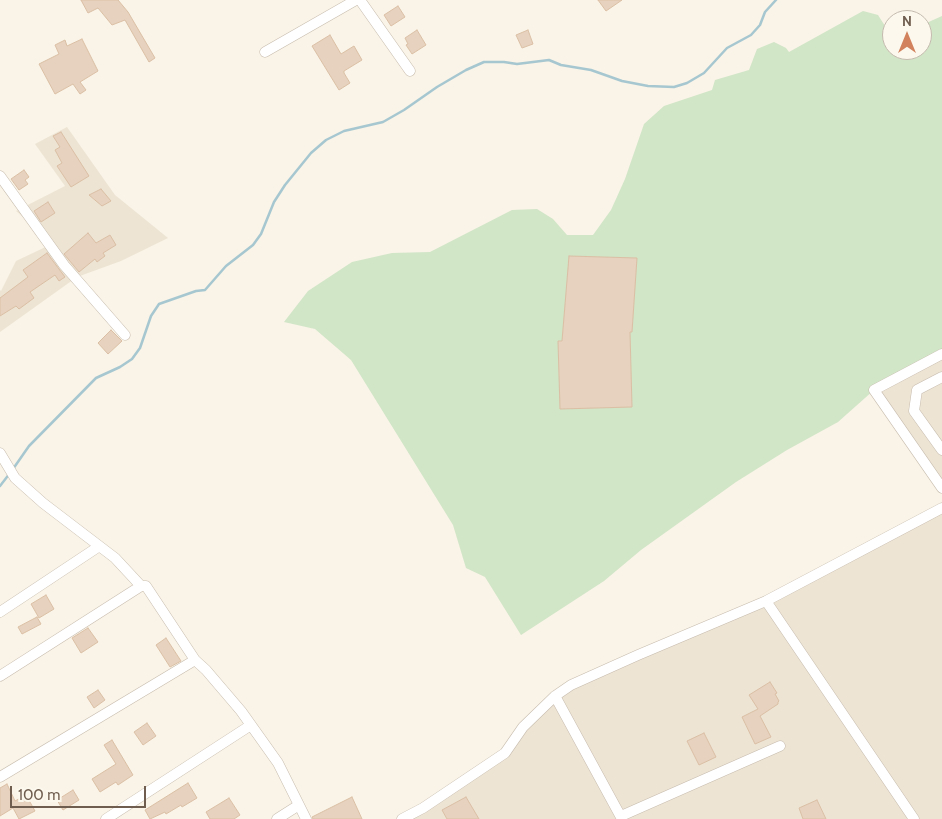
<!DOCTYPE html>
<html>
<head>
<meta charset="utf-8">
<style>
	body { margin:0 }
	#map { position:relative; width:942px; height:819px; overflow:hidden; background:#f9f4e7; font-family:Cabin,sans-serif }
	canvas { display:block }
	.north { position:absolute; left:882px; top:10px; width:50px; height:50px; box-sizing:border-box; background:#fcf8ed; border:1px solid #c4baae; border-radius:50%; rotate:0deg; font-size:14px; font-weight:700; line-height:20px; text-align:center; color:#6f5e4f }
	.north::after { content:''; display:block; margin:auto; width:18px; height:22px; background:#d2835d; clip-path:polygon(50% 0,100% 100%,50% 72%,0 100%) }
	.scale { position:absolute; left:10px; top:786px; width:136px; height:22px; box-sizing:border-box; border:2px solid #6f5e4f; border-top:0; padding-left:6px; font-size:15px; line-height:18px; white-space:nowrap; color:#6f5e4f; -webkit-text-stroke:4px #fcf8ed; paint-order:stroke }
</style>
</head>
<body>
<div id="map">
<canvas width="942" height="819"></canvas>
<div class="north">N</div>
<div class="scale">100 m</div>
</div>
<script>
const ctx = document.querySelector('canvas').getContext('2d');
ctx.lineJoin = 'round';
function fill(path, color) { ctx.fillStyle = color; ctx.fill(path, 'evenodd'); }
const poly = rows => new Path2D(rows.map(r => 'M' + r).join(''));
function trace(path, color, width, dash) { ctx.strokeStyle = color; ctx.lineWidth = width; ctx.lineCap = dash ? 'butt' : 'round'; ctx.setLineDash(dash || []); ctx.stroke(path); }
const residential = poly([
	[67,127,115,195,168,238,121,261,77,277,0,332,0,290,1,291,16,261,54,243,16,211,65,186,35,144],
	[942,354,942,488,874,390],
	[942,508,942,819,402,819,505,753,555,696,766,601]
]);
const green = poly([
	[863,11,878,15,892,37,892,50,922,50,922,25,942,16,942,354,874,390,838,422,787,450,736,482,641,550,604,581,521,635,485,577,466,568,453,525,351,360,315,329,284,322,308,291,352,262,392,253,430,252,512,210,537,209,553,219,567,235,593,235,611,210,625,179,644,124,664,106,712,90,715,80,749,70,757,49,774,42,786,48,789,52]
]);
const stream = poly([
	[13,469,29,446,96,378,120,367,132,359,140,348,151,316,159,304,196,291,205,290,226,266,253,245,261,234,274,202,285,185,311,153,326,140,344,131,383,122,404,110,437,87,466,70,484,62,504,62,517,64,549,60,561,65,591,70,622,81,648,86,674,87,687,83,704,73,727,48,751,35,760,25,765,12,776,0],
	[0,486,10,473]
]);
const building = poly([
	[81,0,118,0,128,12,155,58,149,62,125,20,112,25,98,8,88,13,81,0],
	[598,0,622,0,606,11,598,0],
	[398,6,405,17,391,26,384,15,398,6],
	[417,30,426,45,412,54,406,45,408,44,405,38,417,30],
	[528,30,533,44,522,48,516,35,528,30],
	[330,35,341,54,354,46,362,60,344,71,344,73,350,83,339,90,312,46,330,35],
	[82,39,98,71,80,82,86,90,80,94,73,84,55,94,39,64,59,54,55,45,65,40,67,46,82,39],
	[61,132,89,176,71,187,57,166,62,163,55,150,60,147,53,136,61,132],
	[24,170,29,177,25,180,28,184,19,190,11,179,24,170],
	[101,189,111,201,102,206,89,195,101,189],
	[48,202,55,213,41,222,34,211,48,202],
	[88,233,96,243,110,235,116,245,103,253,105,256,97,262,95,259,79,272,64,254,88,233],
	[47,253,65,277,59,281,55,275,30,292,34,298,19,309,16,306,0,316,0,298,28,277,23,270,47,253],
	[569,256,637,258,632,332,630,332,632,407,560,409,558,341,562,341,569,256],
	[111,330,122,341,108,354,98,343,111,330],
	[46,595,54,609,39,618,31,604,46,595],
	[37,617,41,624,22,634,18,627,37,617],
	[88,628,98,642,81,653,72,638,88,628],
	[166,638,181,661,170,667,156,645,166,638],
	[770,682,777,693,775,694,779,701,778,702,778,704,760,716,771,737,755,744,742,717,758,709,749,695,770,682],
	[98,690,105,700,94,708,87,697,98,690],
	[147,723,156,736,143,745,134,732,147,723],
	[704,733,716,757,699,765,687,741,704,733],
	[112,740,133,775,118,785,116,782,100,792,92,779,116,764,104,745,112,740],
	[188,783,197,798,182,807,181,805,166,814,165,812,150,819,145,810,188,783],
	[7,784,15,801,26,795,35,811,19,819,13,808,0,816,0,788,7,784],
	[73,790,79,800,63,810,57,800,73,790],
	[352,797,362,819,313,819,312,817,352,797],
	[466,797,479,819,447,819,442,810,466,797],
	[229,798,240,815,234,819,210,819,206,812,229,798],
	[817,800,826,819,803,819,799,808,817,800]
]);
const minor = poly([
	[360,0,410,71],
	[265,52,356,0],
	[0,176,64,265,125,335],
	[942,354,874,390,942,488],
	[942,377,917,390,914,411,942,450],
	[0,453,15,478,43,503,115,558,141,586,146,586,195,660,206,670,241,711,278,763,306,819],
	[766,601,914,819],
	[0,612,98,547],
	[0,676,141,586],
	[555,696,622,819],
	[0,777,195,660],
	[621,816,780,746],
	[106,819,251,725],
	[277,819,299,805],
	[402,819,423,808,505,753,523,727,555,696,571,685,638,655,766,601,942,508]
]);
fill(residential, '#ede4d4');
fill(green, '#d1e5c7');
trace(stream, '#a6c6d0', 2.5);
fill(building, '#e6d2be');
trace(building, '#dbbfa5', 1);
trace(minor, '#c7bbad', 11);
trace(minor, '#fff', 10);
</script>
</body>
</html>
